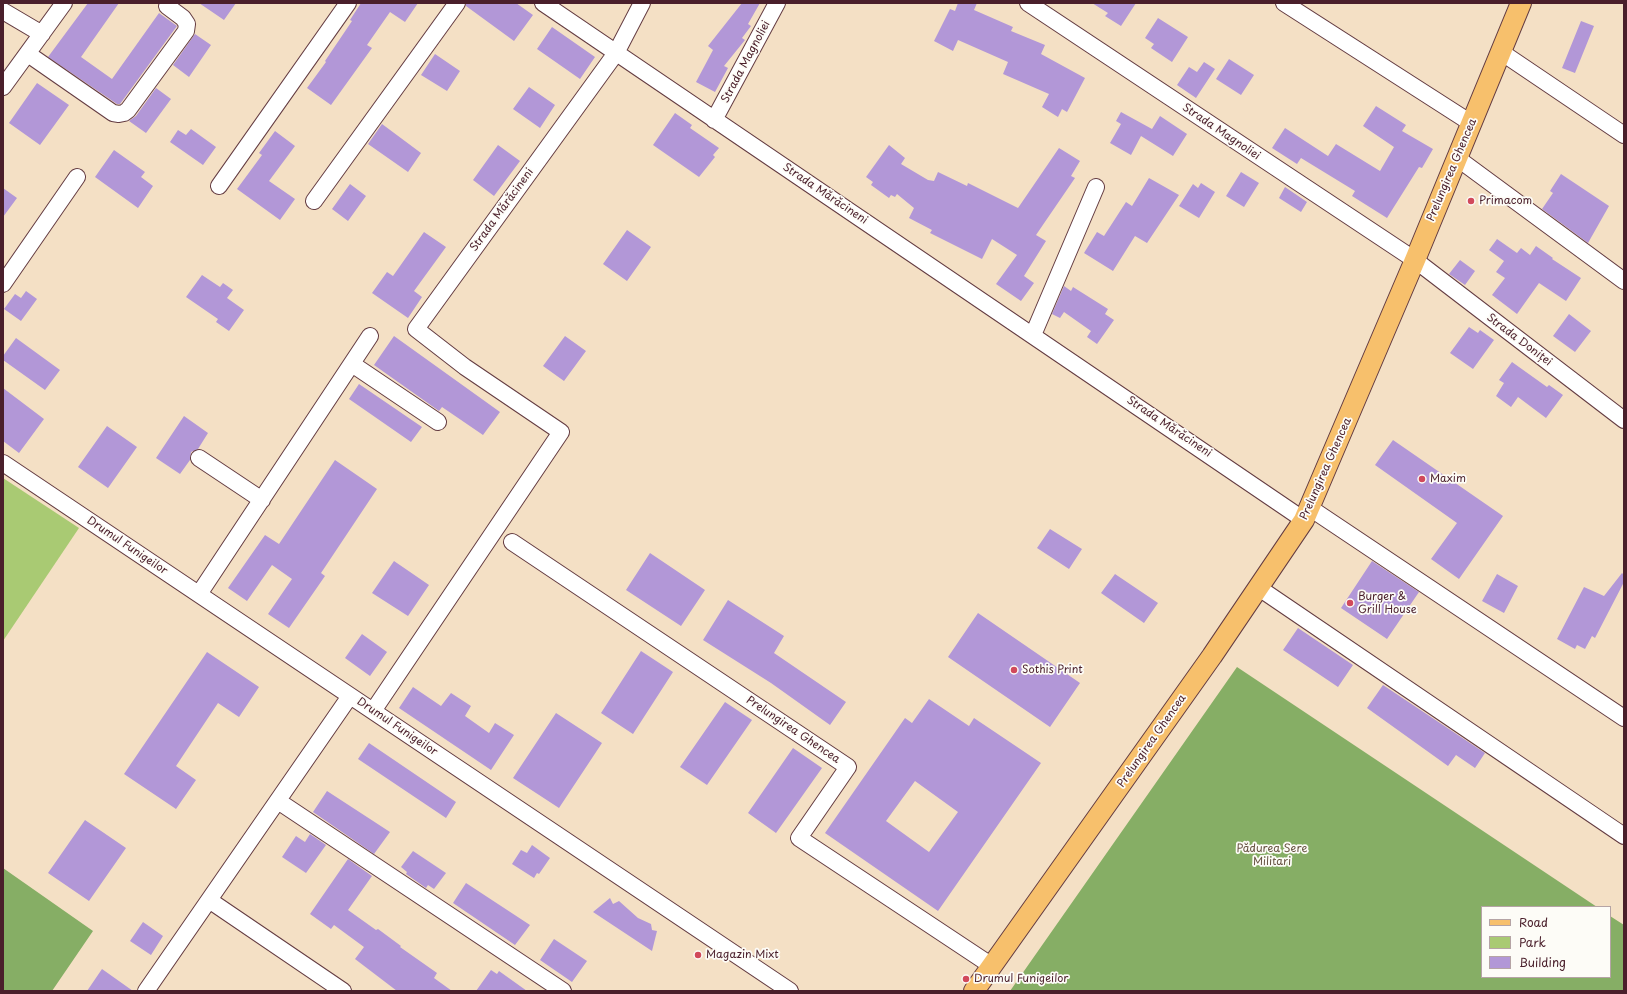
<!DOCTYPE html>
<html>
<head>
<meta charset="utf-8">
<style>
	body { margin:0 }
	#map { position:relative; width:1627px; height:994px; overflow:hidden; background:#f4e0c5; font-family:"Playpen Sans",sans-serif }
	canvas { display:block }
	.frame { position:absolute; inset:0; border:4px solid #4a1f2b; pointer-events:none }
	.legend { position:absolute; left:1481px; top:906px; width:130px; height:72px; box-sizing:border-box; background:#fdfcf7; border:1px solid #b5a4a5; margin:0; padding:5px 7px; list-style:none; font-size:12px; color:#4a1f2b }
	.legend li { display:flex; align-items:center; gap:8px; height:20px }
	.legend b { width:20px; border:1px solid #b5a4a5 }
</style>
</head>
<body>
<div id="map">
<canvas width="1627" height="994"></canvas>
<div class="frame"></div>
<ul class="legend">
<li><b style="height:5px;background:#f7c06c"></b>Road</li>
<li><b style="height:11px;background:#a9ca73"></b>Park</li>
<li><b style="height:11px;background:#b297d7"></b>Building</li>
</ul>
</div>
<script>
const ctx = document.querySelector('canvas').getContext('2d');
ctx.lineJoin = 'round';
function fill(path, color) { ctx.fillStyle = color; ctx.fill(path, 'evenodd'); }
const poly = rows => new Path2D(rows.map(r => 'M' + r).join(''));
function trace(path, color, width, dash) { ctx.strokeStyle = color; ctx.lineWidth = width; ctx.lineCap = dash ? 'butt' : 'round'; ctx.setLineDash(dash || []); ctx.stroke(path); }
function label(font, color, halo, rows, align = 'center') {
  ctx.font = font + ' "Playpen Sans",sans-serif'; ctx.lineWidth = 3.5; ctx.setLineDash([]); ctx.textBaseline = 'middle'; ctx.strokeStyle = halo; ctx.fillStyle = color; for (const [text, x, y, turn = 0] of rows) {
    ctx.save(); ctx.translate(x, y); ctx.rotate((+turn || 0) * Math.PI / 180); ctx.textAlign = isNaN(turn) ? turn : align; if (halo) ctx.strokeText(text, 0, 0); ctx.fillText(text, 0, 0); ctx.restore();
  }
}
const green = poly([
	[3,478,79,528,3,641]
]);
const forest = poly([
	[1237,667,1597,907,1482,907,1482,977,1610,977,1610,916,1624,925,1624,991,1010,991],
	[3,868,93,931,52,991,3,991]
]);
const building = poly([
	[88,3,119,3,81,57,112,79,159,13,177,26,120,104,117,104,48,57],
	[199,3,236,3,224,20],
	[361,3,418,3,405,22,390,12,367,45,372,48,331,105,307,88,326,62,325,61,352,21,350,20],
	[466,3,516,3,533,15,514,41,466,6],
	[742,3,760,3,748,24,751,26,742,38,745,40,724,66,728,68,715,92,696,82,713,50,708,46],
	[958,3,977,3,974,10,1013,27,1011,31,1045,45,1041,54,1085,78,1067,112,1062,109,1058,117,1042,107,1049,94,1003,74,1008,62,958,40,953,51,934,41,950,9,955,11],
	[1092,3,1136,3,1121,26,1105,16,1108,13],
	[1158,18,1188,37,1172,62,1151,48,1154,44,1145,38],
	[1581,21,1594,26,1575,73,1562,68],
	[552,27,595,57,580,79,537,49],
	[195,34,211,45,189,77,173,65],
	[435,54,460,71,447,91,421,75],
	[1229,59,1254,75,1241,95,1216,79],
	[1204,62,1215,69,1196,98,1177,85,1189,67,1197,72],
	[37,83,69,105,40,145,9,123],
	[529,87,555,105,540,128,513,109],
	[156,88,171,99,146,133,129,121,136,116],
	[1376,106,1406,125,1402,131,1433,149,1422,168,1419,167,1387,218,1352,196,1355,191,1301,158,1297,164,1272,148,1285,128,1328,156,1336,144,1380,171,1394,147,1363,126],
	[1121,112,1152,129,1160,116,1187,134,1173,156,1141,136,1131,155,1110,143,1121,124,1116,121],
	[675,113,692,125,690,128,719,148,713,155,715,157,699,177,653,145],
	[382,124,421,153,408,172,368,144],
	[191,129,216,147,203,165,170,142,178,130,186,135],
	[275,131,295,146,269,181,295,199,280,220,237,189,262,155,259,153],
	[498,145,520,161,494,196,473,180],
	[889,145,905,158,901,164,928,180,934,181,938,172,967,186,968,183,1018,208,1059,148,1080,161,1071,176,1075,178,1036,235,1046,241,1024,276,1034,283,1021,301,996,284,1017,255,992,239,982,259,930,233,932,230,909,218,914,208,897,194,895,197,891,195,889,198,871,185,873,182,866,177],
	[114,150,145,172,141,177,153,186,138,208,95,177],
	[1241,172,1259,183,1244,207,1226,196],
	[1561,174,1609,206,1588,243,1542,209,1553,193,1550,191],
	[1149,178,1179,195,1147,243,1135,236,1113,271,1084,253,1097,232,1104,236,1126,202,1132,206],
	[1201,183,1215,192,1199,218,1179,206,1193,184,1198,188],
	[350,184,366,196,348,221,332,209],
	[1285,187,1307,202,1301,212,1279,198],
	[3,188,17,198,3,217],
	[627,230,651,247,627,281,603,264],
	[424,232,446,247,414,291,422,297,408,318,372,293,387,272,393,276],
	[1497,239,1517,253,1521,248,1530,255,1536,246,1553,258,1552,259,1581,278,1566,301,1539,283,1517,314,1492,295,1505,278,1496,272,1504,261,1489,250],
	[1460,260,1475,271,1465,285,1449,274],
	[202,275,220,287,223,283,233,290,227,298,244,310,229,331,216,322,218,319,186,297],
	[1064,286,1071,291,1073,287,1108,309,1105,314,1114,320,1097,344,1087,337,1091,331,1064,312,1060,318,1052,314],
	[26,291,37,299,21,321,4,309,15,294,21,298],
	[1569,314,1591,331,1575,352,1553,336],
	[1469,327,1478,333,1480,330,1494,340,1473,369,1450,353],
	[394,336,500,412,483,435,442,407,439,411,374,365],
	[565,336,586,351,564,381,543,366],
	[16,338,60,370,45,390,3,360,3,356],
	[1512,362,1547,387,1549,385,1563,395,1546,418,1518,397,1511,407,1496,396,1504,383,1499,380],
	[359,384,422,427,411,442,349,399],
	[3,388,44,419,19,453,3,441],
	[184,416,208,433,198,449,191,452,190,460,180,474,156,458],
	[107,426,137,447,108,488,78,467],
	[1393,440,1503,516,1459,579,1431,559,1457,523,1375,465],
	[335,460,377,489,321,573,325,576,289,628,268,614,292,579,272,565,247,601,228,588,265,535,279,544],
	[1050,529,1082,549,1069,569,1037,548],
	[650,553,705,590,681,626,626,590],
	[394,561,429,585,408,616,372,593],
	[1372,561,1419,592,1387,639,1341,608],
	[1622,573,1624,575,1624,582,1595,638,1592,636,1585,649,1577,645,1575,649,1557,639,1584,587,1604,596],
	[1115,574,1158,603,1144,623,1101,593],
	[1497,574,1518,586,1504,613,1482,601],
	[728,600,784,636,774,653,846,702,830,725,771,683,703,640],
	[978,613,1080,683,1050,727,948,657],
	[1298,628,1353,665,1338,687,1283,650],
	[362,634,387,652,370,676,345,658],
	[641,651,673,672,633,734,601,713],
	[207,652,259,687,239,717,218,703,176,766,196,780,176,809,124,774],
	[1383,685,1485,753,1475,768,1456,755,1448,766,1367,708],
	[413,687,441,706,451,693,471,706,465,716,489,733,495,723,514,735,491,770,399,708],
	[929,699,969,726,974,718,1041,763,938,911,825,833,905,718,912,723],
	[915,781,958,812,929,852,886,821],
	[725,702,752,720,707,785,680,767],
	[556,713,602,743,559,808,513,778],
	[369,743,456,802,446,818,358,759],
	[793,748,822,768,776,833,748,813],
	[327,791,390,832,374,854,313,812],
	[85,820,126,848,89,901,48,873],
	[310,834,326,845,306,873,282,857,296,836,305,842],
	[532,845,550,858,539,874,537,873,534,878,512,864,521,850,527,853],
	[413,851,446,873,434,889,428,885,426,888,406,874,407,872,401,867],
	[348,859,372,876,348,910,376,930,378,929,401,946,400,947,437,973,434,978,452,991,397,991,355,959,364,947,334,925,331,929,310,914],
	[466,883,530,925,515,945,453,903],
	[610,898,613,904,619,901,638,918,651,924,652,930,657,931,652,951,593,912],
	[143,922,163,936,151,955,130,941],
	[554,939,587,961,572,982,540,960],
	[102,969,133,991,87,991],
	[491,970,497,974,499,971,527,991,476,991]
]);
const minor = poly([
	[543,3,1304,520],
	[1028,3,1415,260,1624,420],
	[1284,3,1471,123],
	[3,11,42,34],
	[1501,52,1624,135],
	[28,54,113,113,119,114,124,113,128,110,186,31,187,24,183,18,167,6],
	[3,87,64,3],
	[714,120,777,3],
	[1457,158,1624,281],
	[219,186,348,3],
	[314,201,457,3],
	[3,284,77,177],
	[1033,335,1096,187],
	[352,364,438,422],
	[199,458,262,500],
	[3,463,790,991],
	[1310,508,1624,718],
	[512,542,848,767,799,838,992,966],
	[1259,588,1624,836],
	[199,594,370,336],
	[373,711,561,432,465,367,416,329,616,53,642,3],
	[278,801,563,991],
	[209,900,343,991],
	[146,991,350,696]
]);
const major = poly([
	[974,991,1212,656,1304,520,1415,260,1521,3]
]);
const markers = [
	[1471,201,4,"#d1495b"],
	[1422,479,4,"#d1495b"],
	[1350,603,4,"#d1495b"],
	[1014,670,4,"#d1495b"],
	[698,955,4,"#d1495b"],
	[966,979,4,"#d1495b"]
];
const streetNames = [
	["Strada Magnoliei",746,62,-62],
	["Strada Magnoliei",1221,132,34],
	["Prelungirea Ghencea",1452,170,-67],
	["Strada Mărăcineni",825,194,34],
	["Strada Mărăcineni",502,210,-54],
	["Strada Doniței",1519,340,37],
	["Strada Mărăcineni",1169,427,34],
	["Prelungirea Ghencea",1326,469,-66],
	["Drumul Funigeilor",127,546,34],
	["Drumul Funigeilor",397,727,34],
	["Prelungirea Ghencea",793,730,34],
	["Prelungirea Ghencea",1152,741,-55]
];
const poiNames = [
	["Primacom",1479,201],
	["Maxim",1430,479],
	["Burger &",1358,597],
	["Grill House",1358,610],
	["Sothis Print",1022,670],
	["Magazin Mixt",706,955],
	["Drumul Funigeilor",974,979]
];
const parkNames = [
	["Pădurea Sere",1272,849],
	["Militari",1272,862]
];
fill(green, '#a9ca73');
fill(forest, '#86ae65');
fill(building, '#b297d7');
trace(minor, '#643c42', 18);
trace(major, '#643c42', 22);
trace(minor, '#fff', 16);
trace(major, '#f7c06c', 20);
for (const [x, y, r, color] of markers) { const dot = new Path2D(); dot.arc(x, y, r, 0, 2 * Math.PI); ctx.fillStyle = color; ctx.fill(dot); trace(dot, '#fdfcf7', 1.5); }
label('11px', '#4a1f2b', '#fdfcf7', streetNames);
label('11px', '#4a1f2b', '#fdfcf7', poiNames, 'left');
label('11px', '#665241', '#fdfcf7', parkNames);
</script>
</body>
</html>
